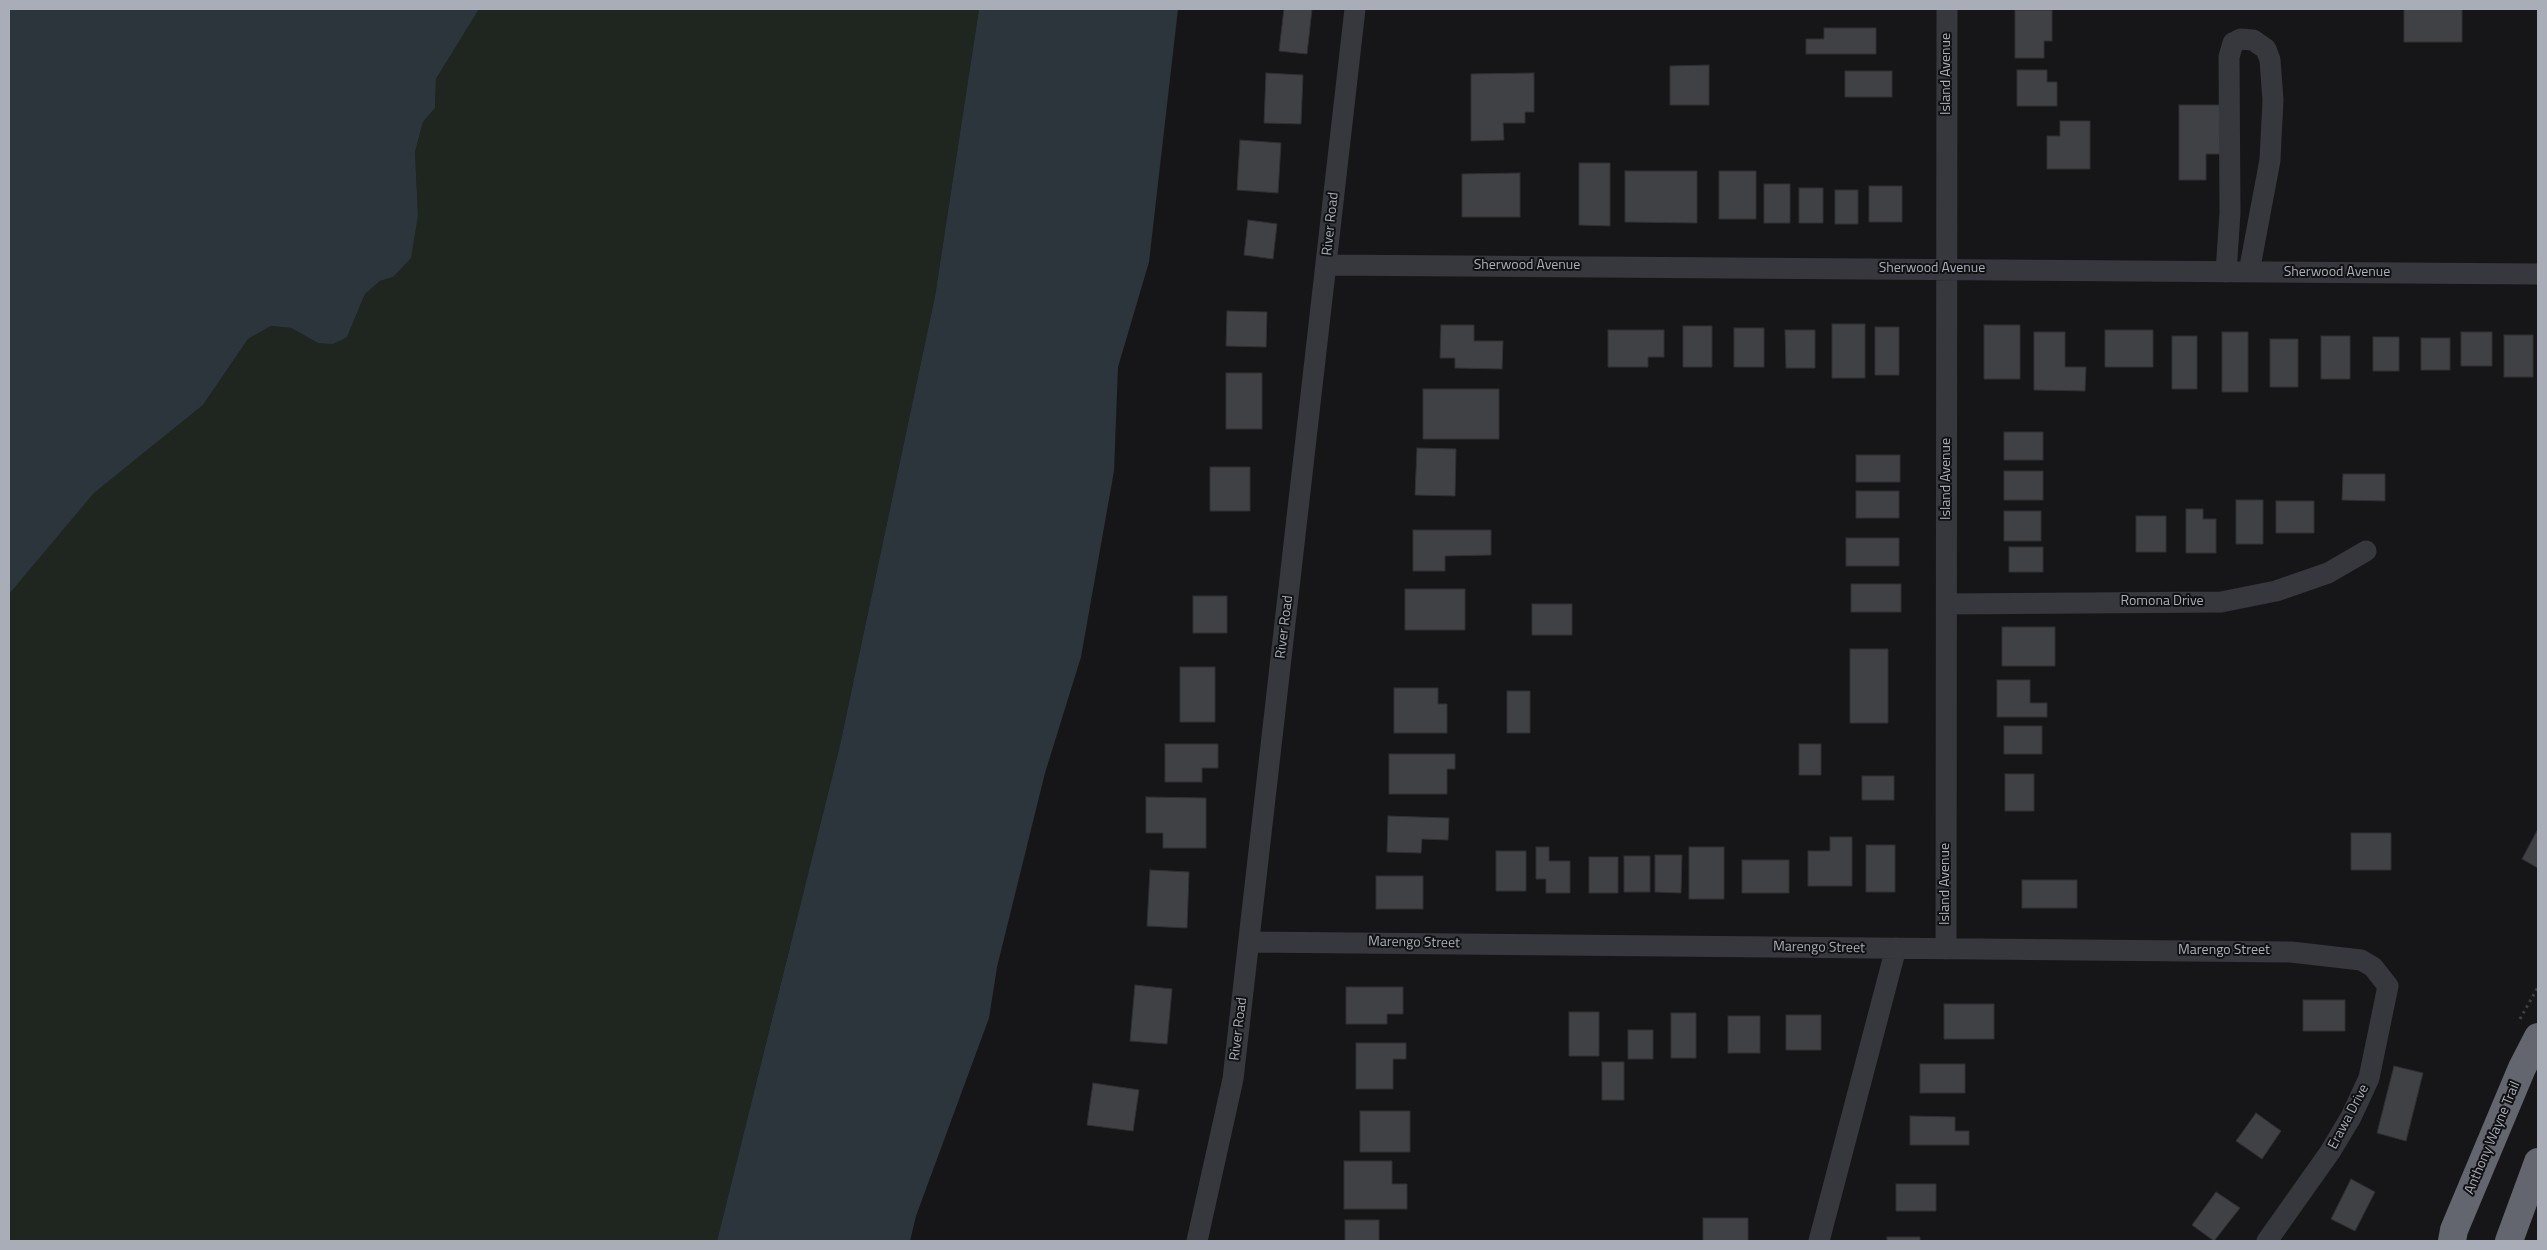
<!DOCTYPE html>
<html>
<head>
<meta charset="utf-8">
<style>
	body { margin:0 }
	#map { position:relative; width:2547px; height:1250px; overflow:hidden; background:#161618; font-family:"Titillium Web",sans-serif }
	canvas { display:block }
	.frame { position:absolute; inset:0; border:10px solid #a8adb8; pointer-events:none }
</style>
</head>
<body>
<div id="map">
<canvas width="2547" height="1250"></canvas>
<div class="frame"></div>
</div>
<script>
const ctx = document.querySelector('canvas').getContext('2d');
ctx.lineJoin = 'round';
function fill(path, color) { ctx.fillStyle = color; ctx.fill(path, 'evenodd'); }
const poly = rows => new Path2D(rows.map(r => 'M' + r).join(''));
function trace(path, color, width, dash) { ctx.strokeStyle = color; ctx.lineWidth = width; ctx.lineCap = dash ? 'butt' : 'round'; ctx.setLineDash(dash || []); ctx.stroke(path); }
function label(font, color, halo, rows, align = 'center') {
  ctx.font = font + ' "Titillium Web",sans-serif'; ctx.lineWidth = 4; ctx.setLineDash([]); ctx.textBaseline = 'middle'; ctx.strokeStyle = halo; ctx.fillStyle = color; for (const [text, x, y, turn = 0] of rows) {
    ctx.save(); ctx.translate(x, y); ctx.rotate((+turn || 0) * Math.PI / 180); ctx.textAlign = isNaN(turn) ? turn : align; if (halo) ctx.strokeText(text, 0, 0); ctx.fillText(text, 0, 0); ctx.restore();
  }
}
const green = poly([
	[479,9,979,9,935,296,840,745,717,1241,9,1241,9,593,94,493,203,405,248,339,271,326,291,328,318,343,347,337,365,294,380,281,393,277,418,215,415,152,423,122,435,108,436,79]
]);
const water = poly([
	[9,9,479,9,436,79,435,108,423,122,415,152,418,215,411,258,393,277,380,281,365,294,347,337,333,344,318,343,291,328,271,326,248,339,203,405,94,493,9,594],
	[979,9,1178,9,1149,262,1118,367,1114,471,1081,657,1045,773,997,967,989,1018,916,1216,910,1241,717,1241,840,745,935,296]
]);
const building = poly([
	[1284,9,1312,9,1307,54,1279,51,1284,9],
	[2404,9,2462,9,2462,42,2404,42,2404,9],
	[2015,10,2052,10,2052,41,2044,41,2044,58,2015,58,2015,10],
	[1824,28,1876,28,1876,54,1806,54,1806,39,1824,39,1824,28],
	[1709,65,1709,105,1670,105,1670,66,1709,65],
	[2017,70,2047,70,2047,82,2057,82,2057,106,2017,106,2017,70],
	[1845,71,1892,71,1892,97,1845,97,1845,71],
	[1266,73,1303,75,1301,124,1264,123,1266,73],
	[1534,73,1534,112,1525,112,1525,123,1503,123,1504,140,1471,141,1471,74,1534,73],
	[2179,105,2224,105,2224,154,2206,154,2206,180,2179,180,2179,105],
	[2060,121,2090,121,2090,169,2047,169,2047,136,2060,136,2060,121],
	[1240,140,1281,143,1278,193,1237,190,1240,140],
	[1579,163,1610,163,1610,226,1579,225,1579,163],
	[1625,171,1697,171,1697,223,1625,222,1625,171],
	[1719,171,1756,171,1756,219,1719,219,1719,171],
	[1520,173,1520,217,1462,217,1462,174,1520,173],
	[1764,184,1790,184,1790,223,1764,223,1764,184],
	[1869,186,1902,186,1902,222,1869,222,1869,186],
	[1799,188,1823,188,1823,223,1799,223,1799,188],
	[1835,190,1858,190,1858,224,1835,224,1835,190],
	[1248,220,1277,224,1273,259,1244,255,1248,220],
	[1227,311,1267,312,1266,347,1226,346,1227,311],
	[1832,324,1865,324,1865,378,1832,378,1832,324],
	[1441,325,1474,325,1474,341,1503,341,1502,369,1455,368,1455,358,1440,358,1441,325],
	[1984,325,2020,325,2020,379,1984,379,1984,325],
	[1683,326,1712,326,1712,367,1683,367,1683,326],
	[1875,327,1899,327,1899,375,1875,375,1875,327],
	[1734,328,1764,328,1764,367,1734,367,1734,328],
	[1608,330,1664,330,1664,357,1648,357,1648,367,1608,367,1608,330],
	[1785,330,1815,330,1815,368,1786,368,1785,330],
	[2105,330,2153,330,2153,367,2105,367,2105,330],
	[2034,332,2065,332,2065,367,2086,367,2085,391,2034,390,2034,332],
	[2222,332,2248,332,2248,392,2222,392,2222,332],
	[2461,332,2492,332,2492,366,2461,366,2461,332],
	[2504,335,2533,335,2533,377,2504,377,2504,335],
	[2172,336,2197,336,2197,389,2172,389,2172,336],
	[2321,336,2350,336,2350,379,2321,379,2321,336],
	[2373,337,2399,337,2399,371,2373,371,2373,337],
	[2421,338,2450,338,2450,370,2421,370,2421,338],
	[2270,339,2298,339,2298,387,2270,387,2270,339],
	[1226,373,1262,373,1262,429,1226,429,1226,373],
	[1423,389,1499,389,1499,439,1423,439,1423,389],
	[2004,432,2043,432,2043,460,2004,460,2004,432],
	[1417,448,1456,449,1455,496,1415,495,1417,448],
	[1856,455,1900,455,1900,482,1856,482,1856,455],
	[1210,467,1250,467,1250,511,1210,511,1210,467],
	[2004,471,2043,471,2043,500,2004,500,2004,471],
	[2343,474,2385,474,2385,501,2342,500,2343,474],
	[1856,491,1899,491,1899,518,1856,518,1856,491],
	[2236,500,2263,500,2263,544,2236,544,2236,500],
	[2276,501,2314,501,2314,533,2276,533,2276,501],
	[2186,509,2203,509,2203,519,2216,519,2216,553,2186,553,2186,509],
	[2004,511,2041,511,2041,541,2004,541,2004,511],
	[2136,516,2166,516,2166,552,2136,552,2136,516],
	[1413,530,1491,530,1491,555,1445,556,1445,571,1413,571,1413,530],
	[1846,538,1899,538,1899,566,1846,566,1846,538],
	[2009,547,2043,547,2043,572,2009,572,2009,547],
	[1851,584,1901,584,1901,612,1851,612,1851,584],
	[1405,589,1465,589,1465,630,1405,630,1405,589],
	[1193,596,1227,596,1227,633,1193,633,1193,596],
	[1532,604,1572,604,1572,635,1532,635,1532,604],
	[2002,627,2055,627,2055,666,2002,666,2002,627],
	[1850,649,1888,649,1888,723,1850,723,1850,649],
	[1180,667,1215,667,1215,722,1180,722,1180,667],
	[1997,680,2030,680,2030,703,2047,703,2047,717,1997,717,1997,680],
	[1394,688,1438,688,1438,704,1447,704,1447,733,1394,733,1394,688],
	[1507,691,1530,691,1530,733,1507,733,1507,691],
	[2004,726,2042,726,2042,754,2004,754,2004,726],
	[1165,744,1218,744,1218,768,1202,768,1202,782,1165,782,1165,744],
	[1799,744,1821,744,1821,775,1799,775,1799,744],
	[1389,754,1455,754,1455,769,1447,769,1447,794,1389,794,1389,754],
	[2005,774,2034,774,2034,811,2005,811,2005,774],
	[1862,776,1894,776,1894,800,1862,800,1862,776],
	[1146,797,1206,798,1206,848,1163,848,1163,833,1146,833,1146,797],
	[1388,816,1449,818,1448,840,1422,839,1421,853,1387,852,1388,816],
	[2538,829,2538,868,2522,859,2538,829],
	[2351,833,2391,833,2391,870,2351,870,2351,833],
	[1830,837,1852,837,1852,886,1808,886,1808,851,1830,851,1830,837],
	[1866,845,1895,845,1895,892,1866,892,1866,845],
	[1536,847,1549,847,1549,861,1570,861,1570,893,1546,893,1546,879,1536,879,1536,847],
	[1689,847,1724,847,1724,899,1689,899,1689,847],
	[1496,851,1526,851,1526,891,1496,891,1496,851],
	[1655,855,1682,855,1681,893,1655,892,1655,855],
	[1624,856,1650,856,1650,892,1624,892,1624,856],
	[1589,857,1618,857,1618,893,1589,893,1589,857],
	[1742,860,1789,860,1789,893,1742,893,1742,860],
	[1150,870,1189,872,1187,928,1147,926,1150,870],
	[1376,876,1423,876,1423,909,1376,909,1376,876],
	[2022,880,2077,880,2077,908,2022,908,2022,880],
	[1135,985,1172,989,1167,1044,1130,1041,1135,985],
	[1346,987,1403,987,1403,1014,1387,1014,1387,1024,1346,1024,1346,987],
	[2303,1000,2345,1000,2345,1031,2303,1031,2303,1000],
	[1944,1004,1994,1004,1994,1039,1944,1039,1944,1004],
	[1569,1012,1599,1012,1599,1056,1569,1056,1569,1012],
	[1671,1013,1696,1013,1696,1058,1671,1058,1671,1013],
	[1786,1015,1821,1015,1821,1050,1786,1050,1786,1015],
	[1728,1016,1760,1016,1760,1053,1728,1053,1728,1016],
	[1628,1030,1653,1030,1653,1059,1628,1059,1628,1030],
	[1356,1043,1406,1043,1406,1059,1393,1059,1393,1089,1356,1089,1356,1043],
	[1602,1062,1624,1062,1624,1100,1602,1100,1602,1062],
	[1920,1064,1965,1064,1965,1093,1920,1093,1920,1064],
	[2394,1066,2423,1073,2406,1141,2377,1133,2394,1066],
	[1093,1083,1139,1090,1133,1131,1087,1125,1093,1083],
	[1360,1111,1410,1111,1410,1152,1360,1152,1360,1111],
	[2256,1113,2281,1131,2262,1159,2236,1141,2256,1113],
	[1910,1116,1955,1117,1955,1131,1969,1131,1969,1145,1910,1145,1910,1116],
	[1344,1161,1392,1161,1392,1184,1407,1184,1407,1209,1344,1209,1344,1161],
	[2351,1179,2375,1192,2355,1231,2331,1219,2351,1179],
	[1896,1184,1936,1184,1936,1211,1896,1211,1896,1184],
	[2216,1192,2240,1208,2214,1241,2192,1225,2216,1192],
	[1703,1218,1748,1218,1748,1241,1703,1241,1703,1218],
	[1345,1220,1379,1220,1379,1241,1345,1241,1345,1220],
	[1887,1237,1920,1237,1920,1241,1887,1241,1887,1237]
]);
const path = poly([
	[2520,1019,2538,987]
]);
const minor = poly([
	[1326,265,2538,274],
	[2226,272,2230,213,2229,57,2233,43,2241,39,2253,40,2266,49,2270,60,2273,100,2270,160,2249,272],
	[1947,604,2221,602,2276,591,2328,573,2366,551],
	[1249,942,2291,952,2361,960,2373,967,2388,986,2369,1078,2351,1117,2330,1152,2267,1241],
	[1946,949,1947,9],
	[1197,1241,1233,1079,1355,9],
	[1819,1241,1896,948]
]);
const highway = poly([
	[2452,1241,2454,1230,2522,1068,2538,1037],
	[2509,1241,2538,1162]
]);
const streetNames = [
	["Island Avenue",1947,74,-90],
	["River Road",1331,224,-84],
	["Sherwood Avenue",1527,266],
	["Sherwood Avenue",1932,269],
	["Sherwood Avenue",2337,273],
	["Island Avenue",1947,479,-90],
	["Romona Drive",2162,602],
	["River Road",1285,627,-83],
	["Island Avenue",1946,884,-90],
	["Marengo Street",1414,943,1],
	["Marengo Street",1819,948,1],
	["Marengo Street",2224,951],
	["River Road",1239,1029,-83],
	["Erawa Drive",2349,1117,-62],
	["Anthony Wayne Trail",2493,1138,-67]
];
fill(green, '#1e261f');
fill(water, '#2c353c');
fill(building, '#404145');
trace(building, '#303034', 1);
trace(path, '#3d3f44', 3, [2.5, 4]);
trace(minor, '#37383d', 21);
trace(highway, '#63666e', 28);
label('14px', '#a8adb8', '#111113', streetNames);
</script>
</body>
</html>
